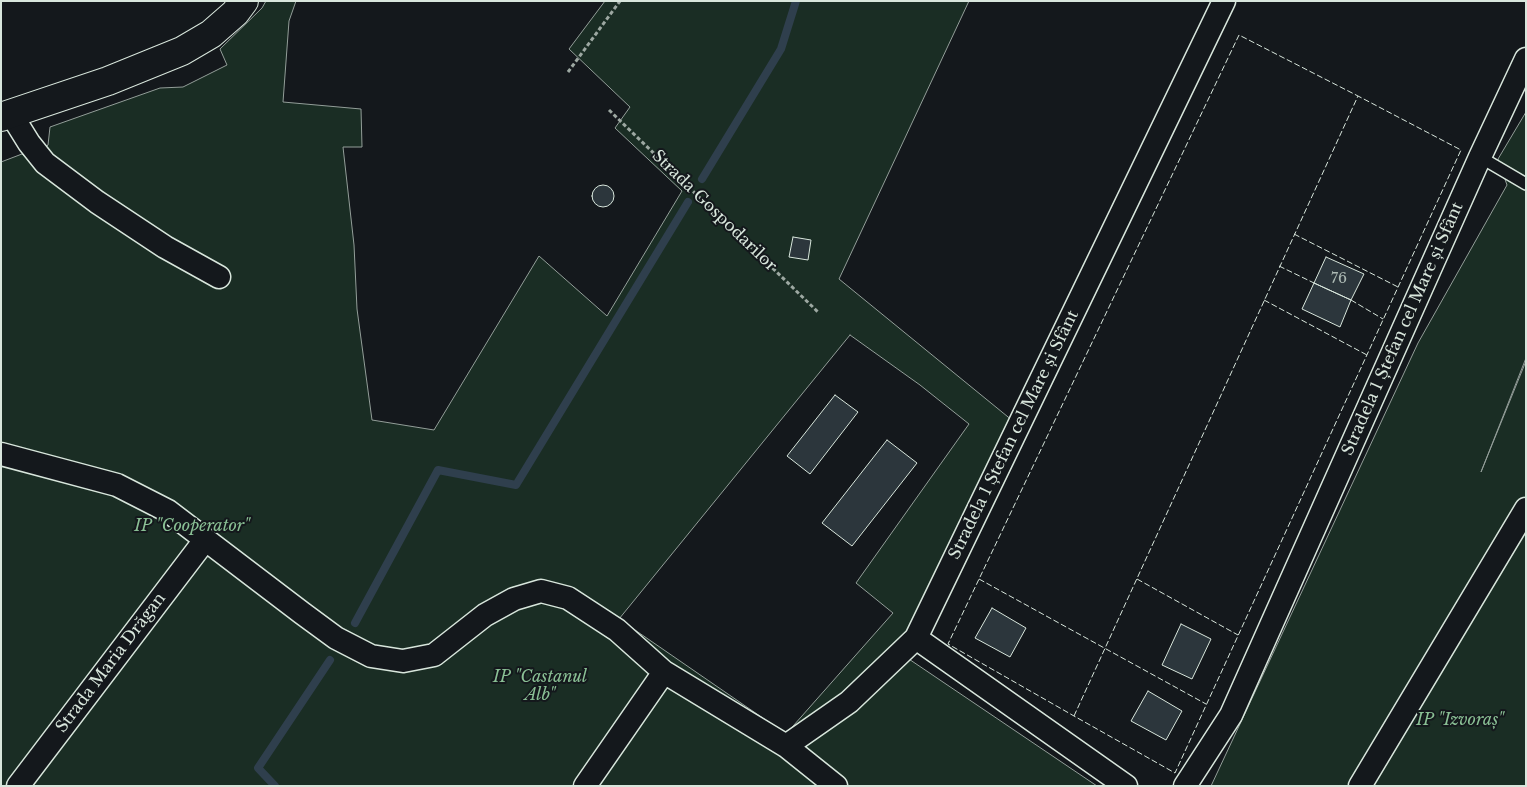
<!DOCTYPE html>
<html>
<head>
<meta charset="utf-8">
<style>
	body { margin:0 }
	#map { position:relative; width:1527px; height:787px; overflow:hidden; background:#14181c; font-family:"Libre Baskerville",serif }
	canvas { display:block }
	.frame { position:absolute; inset:0; border:2px solid #d8e6dc; pointer-events:none }
</style>
</head>
<body>
<div id="map">
<canvas width="1527" height="787"></canvas>
<div class="frame"></div>
</div>
<script>
const ctx = document.querySelector('canvas').getContext('2d');
ctx.lineJoin = 'round';
function fill(path, color) { ctx.fillStyle = color; ctx.fill(path, 'evenodd'); }
const poly = rows => new Path2D(rows.map(r => 'M' + r).join(''));
function trace(path, color, width, dash) { ctx.strokeStyle = color; ctx.lineWidth = width; ctx.lineCap = dash ? 'butt' : 'round'; ctx.setLineDash(dash || []); ctx.stroke(path); }
function label(font, color, halo, rows, align = 'center') {
  ctx.font = font + ' "Libre Baskerville",serif'; ctx.lineWidth = 4; ctx.setLineDash([]); ctx.textBaseline = 'middle'; ctx.strokeStyle = halo; ctx.fillStyle = color; for (const [text, x, y, turn = 0] of rows) {
    ctx.save(); ctx.translate(x, y); ctx.rotate((+turn || 0) * Math.PI / 180); ctx.textAlign = isNaN(turn) ? turn : align; if (halo) ctx.strokeText(text, 0, 0); ctx.fillText(text, 0, 0); ctx.restore();
  }
}
const green = poly([
	[266,1,296,1,289,21,283,102,361,109,362,147,343,147,354,245,357,309,372,420,434,430,539,256,607,316,682,191,615,128,630,107,569,49,605,1,969,1,839,279,1013,421,897,651,1097,786,1,786,1,162,22,154,28,160,48,145,50,127,160,88,183,87,227,65,220,49,262,8,266,1],
	[850,335,920,385,969,424,856,583,893,613,786,734,619,619,850,335],
	[1526,112,1526,358,1481,472,1526,361,1526,786,1211,786,1418,343,1507,185,1498,159,1526,112]
]);
const stream = poly([
	[702,179,781,49,796,1],
	[355,623,438,470,516,485,688,202],
	[275,786,258,768,330,660]
]);
const building = poly([
	'592 196a11 11 0 1 1 22 0a11 11 0 1 1-22 0Z',
	[793,237,811,240,808,260,789,257,793,237],
	[1326,257,1364,274,1351,300,1314,283,1326,257],
	[1314,283,1351,300,1340,327,1302,309,1314,283],
	[835,395,858,412,810,474,787,456,835,395],
	[887,440,917,463,852,546,822,523,887,440],
	[992,608,1026,628,1010,657,975,638,992,608],
	[1181,624,1211,639,1192,679,1162,665,1181,624],
	[1148,691,1182,711,1166,740,1131,721,1148,691]
]);
const path = poly([
	[568,72,620,1],
	[609,110,819,313]
]);
const lane = poly([
	[1480,157,1526,184]
]);
const street = poly([
	[11,114,29,143,45,163,97,202,165,247,219,277],
	[1,454,117,485,168,511,302,613,336,638,371,656,403,661,434,655,485,615,514,599,541,591,568,598,617,630,664,672,786,746,836,786],
	[916,638,1126,786],
	[786,746,849,702,916,638,1224,1],
	[18,786,205,540],
	[585,786,664,672],
	[1185,786,1231,715,1480,157,1526,59],
	[1360,786,1526,509]
]);
const secondary = poly([
	[1,117,108,81,182,51,211,34,235,13,244,1]
]);
const fence = poly([
	[1294,234,1398,287],
	[1279,266,1314,283],
	[1264,300,1367,355],
	[1351,300,1383,319],
	[979,579,1206,704],
	[1137,579,1238,635],
	[1074,716,1358,96,1461,150,1175,773,1074,716,948,644,1239,35,1358,96]
]);
const numberNames = [
	["76",1339,279]
];
const streetNames = [
	["Strada Gospodarilor",714,211,44],
	["Stradela 1 Ștefan cel Mare și Sfânt",1403,329,-66],
	["Stradela 1 Ștefan cel Mare și Sfânt",1014,435,-64],
	["Strada Maria Drăgan",111,663,-53]
];
const parkNames = [
	["IP \"Cooperator\"",192,526],
	["IP \"Castanul",540,677],
	["Alb\"",540,695],
	["IP \"Izvoraș\"",1460,720]
];
fill(green, '#1a2d24');
trace(green, '#939e99', 1);
trace(stream, '#2f3f4d', 8);
fill(building, '#2c363c');
trace(building, '#d8e6dc', 1);
trace(lane, '#d8e6dc', 14);
trace(street, '#d8e6dc', 25);
trace(secondary, '#d8e6dc', 30);
trace(path, '#9da8a2', 3, [4, 2.5]);
trace(lane, '#14181c', 11);
trace(street, '#14181c', 22);
trace(secondary, '#14181c', 28);
trace(fence, '#d8e6dc', 1, [6, 2.5]);
label('14px', '#adbab4', null, numberNames);
label('16px', '#d8e6dc', '#14181c', streetNames);
label('italic 16px', '#8ac095', '#14181c', parkNames);
</script>
</body>
</html>
